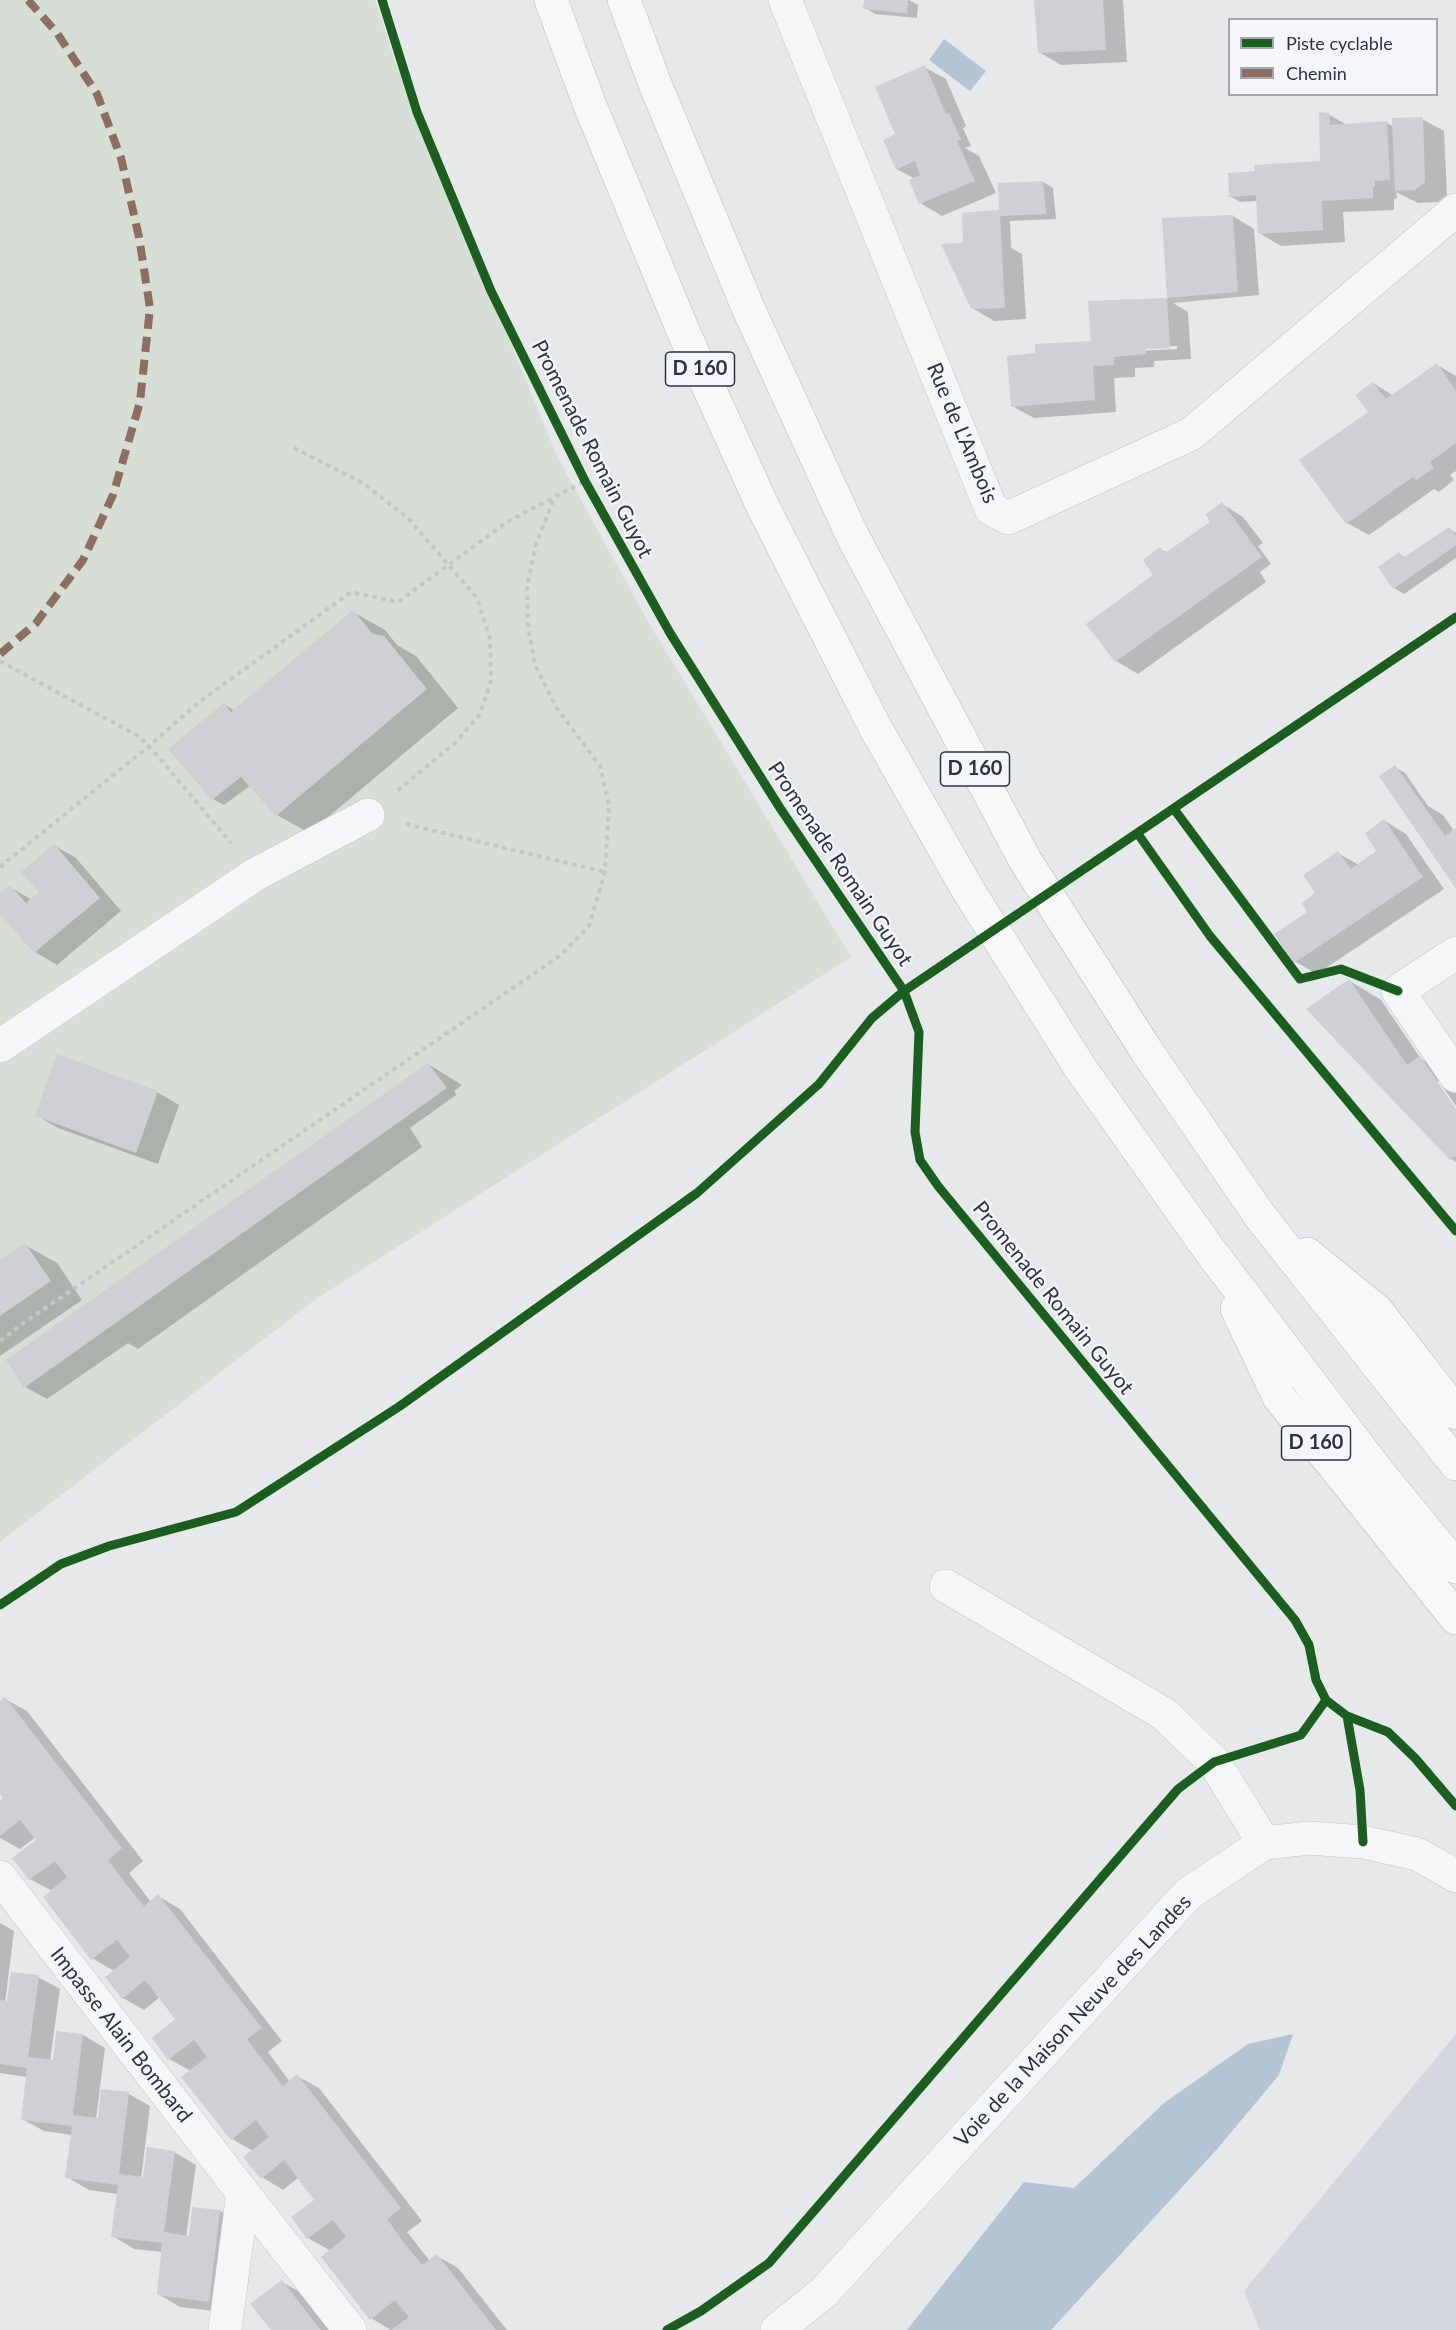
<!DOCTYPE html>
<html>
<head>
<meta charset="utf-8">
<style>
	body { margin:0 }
	#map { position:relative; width:1456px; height:2330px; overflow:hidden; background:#e6e8ea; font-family:Lato,sans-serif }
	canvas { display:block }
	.legend { position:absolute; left:1228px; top:18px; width:210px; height:78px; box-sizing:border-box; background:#f4f6f9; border:2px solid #a4a8b1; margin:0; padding:8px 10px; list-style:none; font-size:18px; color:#2b3445 }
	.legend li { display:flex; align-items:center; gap:12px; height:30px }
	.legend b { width:30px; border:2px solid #a4a8b1 }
</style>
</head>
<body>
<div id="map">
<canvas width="1456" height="2330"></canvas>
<ul class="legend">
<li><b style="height:8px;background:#1b5e20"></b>Piste cyclable</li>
<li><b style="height:8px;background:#8d6e63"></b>Chemin</li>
</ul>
</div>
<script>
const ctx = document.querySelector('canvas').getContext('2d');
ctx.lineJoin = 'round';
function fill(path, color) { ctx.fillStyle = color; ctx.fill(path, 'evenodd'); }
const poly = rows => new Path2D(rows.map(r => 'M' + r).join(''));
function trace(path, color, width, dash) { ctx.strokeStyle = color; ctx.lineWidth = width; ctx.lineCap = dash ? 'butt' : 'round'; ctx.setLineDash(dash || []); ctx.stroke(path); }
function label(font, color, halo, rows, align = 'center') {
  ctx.font = font + ' Lato,sans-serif'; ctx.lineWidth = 4.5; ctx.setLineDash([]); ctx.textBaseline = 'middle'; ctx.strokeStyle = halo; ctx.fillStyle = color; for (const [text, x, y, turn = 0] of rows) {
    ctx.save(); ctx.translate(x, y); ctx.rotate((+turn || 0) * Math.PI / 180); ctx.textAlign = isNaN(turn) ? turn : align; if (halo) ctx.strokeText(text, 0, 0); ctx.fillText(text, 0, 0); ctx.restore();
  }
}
const built = poly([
	[1456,2034,1456,2330,1260,2330,1244,2291]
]);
const green = poly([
	[0,0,375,0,397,67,557,456,650,625,851,957,316,1299,0,1542]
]);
const water = poly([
	[944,39,986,71,970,91,929,60],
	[1293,2034,1279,2075,1218,2148,1051,2330,907,2330,1024,2182,1074,2188,1164,2103,1248,2044]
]);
const shadow = poly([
	[865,0,909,0,918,5,917,18,875,14,865,8],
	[1036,0,1123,0,1127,62,1061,65,1039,52],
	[924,67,946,79,966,126,963,128,971,146,965,148,979,156,996,193,942,216,920,203,915,179,897,169,897,134],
	[1328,114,1347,125,1387,123,1394,127,1422,119,1444,131,1447,195,1438,202,1418,203,1396,192,1397,198,1394,199,1394,210,1343,212,1345,242,1281,246,1259,233,1258,201,1240,202,1230,196,1320,163],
	[1043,182,1053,188,1056,219,1010,221,1011,248,1022,254,1026,319,994,321,972,308,965,244,1001,212],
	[1233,216,1254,229,1259,295,1173,303,1188,312,1191,359,1154,361,1154,367,1135,368,1135,377,1114,378,1116,412,1034,418,1012,406,1036,354,1093,342,1090,303,1168,299,1168,288],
	[1177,346,1177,349,1135,351,1127,348],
	[1437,365,1456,376,1456,471,1450,475,1454,480,1439,492,1434,489,1369,535,1347,523,1370,413,1373,383,1394,396],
	[1222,504,1243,517,1263,543,1258,546,1271,564,1260,572,1266,582,1138,674,1116,661,1088,624,1155,575,1160,549,1168,553,1212,522],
	[1450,529,1456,533,1456,558,1404,594,1394,588,1399,554,1406,558],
	[353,612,385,630,397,645,416,656,458,708,309,833,277,815,251,785,224,805,213,799,170,749,224,704,235,711],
	[1395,767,1405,773,1428,806,1443,815,1454,831,1456,830,1456,886],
	[1385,821,1406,834,1444,889,1317,974,1296,962,1309,913,1317,894,1338,853,1359,865,1379,851],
	[55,846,76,858,121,911,57,965,35,952,0,912,0,895,10,887,32,900,41,892],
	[1350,981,1381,1000,1421,1059,1452,1076,1456,1083,1456,1106,1439,1081,1435,1081,1456,1112,1456,1162,1451,1159],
	[428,1064,462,1085,454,1091,456,1095,410,1128,422,1147,138,1349,128,1343,47,1399,25,1387],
	[157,1092,179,1105,158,1164,58,1128,36,1115],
	[25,1245,57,1263,82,1300,0,1356,0,1262],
	[5,1699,27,1711,143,1861,129,1873,147,1897,151,1902,158,1896,180,1909,282,2041,268,2052,290,2082,297,2076,319,2088,422,2221,407,2232,430,2261,437,2256,458,2268,507,2330,391,2330,371,2318,331,2251,308,2238,293,2218,316,2200,299,2177,283,2190,262,2177,253,2151,232,2139,191,2071,169,2059,177,2019,160,1997,144,2010,123,1998,114,1971,92,1958,52,1891,30,1879,38,1840,36,1837,20,1849,0,1838,0,1803,6,1799,0,1791,0,1702],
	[0,1923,14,1931,5,2003,38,1977,60,1989,50,2061,54,2061,58,2032,83,2035,105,2048,96,2119,99,2120,129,2094,150,2106,141,2179,174,2152,196,2165,186,2237,190,2237,220,2211,241,2224,230,2313,180,2307,158,2294,163,2252,134,2249,113,2236,118,2194,89,2190,67,2177,72,2135,44,2131,22,2119,27,2077,0,2073],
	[282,2282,304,2294,332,2330,272,2330]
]);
const building = poly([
	[864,0,908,0,907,13,863,9],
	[1034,0,1103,0,1106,50,1038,53],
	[925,65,946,114,949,113,961,140,957,141,975,181,919,204,909,180,920,175,915,161,896,170,883,140,895,134,875,87],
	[1319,112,1329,113,1330,125,1387,121,1390,180,1375,181,1375,186,1373,187,1373,198,1322,201,1323,230,1258,234,1256,195,1229,197,1228,173,1255,171,1254,165,1320,161],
	[1423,117,1425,182,1415,190,1395,191,1392,118],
	[1043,181,1046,214,1000,216,1005,308,971,309,941,244,963,243,962,213,999,210,998,183],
	[1233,215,1238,292,1167,298,1170,348,1146,349,1146,354,1114,357,1114,365,1093,366,1095,400,1011,407,1007,356,1035,353,1035,344,1091,341,1088,301,1167,298,1162,218],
	[1437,363,1456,391,1456,443,1430,462,1434,468,1416,480,1413,477,1346,524,1299,460,1368,412,1355,395,1373,382,1386,399],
	[1222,502,1262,557,1115,662,1086,624,1153,575,1143,560,1160,547,1165,553,1210,522,1206,514],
	[1449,527,1456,536,1456,545,1393,589,1378,567,1399,552,1403,558],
	[353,610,373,634,384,636,427,689,276,816,241,777,212,800,168,749,224,703,231,712],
	[1395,765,1445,836,1456,828,1456,889,1379,776],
	[1384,819,1423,877,1294,963,1274,934,1307,912,1302,903,1315,893,1303,875,1338,851,1351,869,1376,851,1365,833],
	[54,844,100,898,34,953,0,914,0,893,10,885,26,903,39,892,21,872],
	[1349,979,1407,1065,1420,1056,1456,1109,1456,1156,1450,1160,1306,1009],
	[57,1054,158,1091,136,1153,35,1116],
	[428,1063,447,1088,24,1388,6,1360],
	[25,1243,51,1281,0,1316,0,1260],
	[5,1697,122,1848,108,1860,125,1883,144,1906,158,1894,262,2028,247,2039,265,2063,283,2086,297,2074,401,2208,387,2219,404,2243,422,2265,437,2254,496,2330,391,2330,409,2317,395,2300,370,2320,321,2257,346,2237,333,2220,307,2239,291,2217,314,2200,284,2160,261,2179,243,2157,269,2137,256,2120,231,2140,181,2077,207,2057,194,2040,168,2060,152,2038,175,2019,145,1980,122,1999,105,1977,130,1957,117,1940,91,1960,43,1897,67,1877,55,1861,29,1880,12,1858,36,1840,20,1820,0,1836,0,1801,3,1798,0,1794,0,1701],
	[11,1972,39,1975,28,2057,53,2060,56,2031,83,2034,73,2115,98,2118,101,2089,129,2092,119,2174,143,2177,147,2147,175,2151,164,2232,189,2236,192,2207,220,2210,209,2302,157,2295,162,2243,111,2237,118,2185,65,2178,72,2126,21,2120,27,2068,0,2064,0,2000,7,2001],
	[282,2280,316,2324,321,2330,271,2330,250,2304]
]);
const path = poly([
	[294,448,363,483,408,518,477,598,490,639,491,680,480,714,455,743,397,791],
	[0,661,140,737,156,754,231,843],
	[406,824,605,872],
	[1138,834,1210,936,1456,1231],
	[0,867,149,746,198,703,351,592,398,602,507,522,585,481],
	[0,1341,25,1322,561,955,589,926,605,872,609,805,600,766,556,707,535,665,528,625,527,586,536,545,554,498]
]);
const minor = poly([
	[785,0,991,509,1008,518,1191,434,1456,210],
	[1456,953,1398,991,1456,1076],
	[0,1046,256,874,368,815],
	[946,1586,1164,1714,1214,1762,1264,1843],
	[0,1877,243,2193,225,2330],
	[243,2193,350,2330],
	[777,2330,824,2292,1188,1894,1264,1843,1309,1838,1363,1842,1417,1854,1456,1876]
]);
const highway = poly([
	[551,0,589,103,684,333,763,507,875,727,968,890,1081,1069,1208,1248,1378,1472,1456,1567],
	[624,0,655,84,749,310,852,535,1025,860,1146,1050,1260,1216,1456,1464],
	[1307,1254,1377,1311,1456,1413],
	[1237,1309,1279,1397,1456,1618]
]);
const quiet = poly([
	[0,654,36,623,83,560,113,495,140,402,150,308,139,237,121,158,97,94,57,33,28,0]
]);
const cycleway = poly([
	[382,0,417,112,491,291,585,481,670,633,780,808,904,991,919,1032,915,1132,920,1160,938,1186,1295,1620,1309,1645,1316,1680,1326,1700,1347,1716,1388,1732,1415,1758,1456,1806],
	[1174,809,1300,979,1341,969,1398,991],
	[1138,834,1210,936,1456,1231],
	[0,1605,61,1564,109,1546,236,1512,400,1406,697,1193,819,1084,872,1018,904,991,1456,617],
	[1347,1716,1360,1790,1363,1842],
	[667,2330,701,2311,769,2263,1178,1789,1214,1762,1301,1735,1326,1700]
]);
const shields = [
	[700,369,69],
	[975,769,69],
	[1316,1443,69]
];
const shieldNames = [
	["D 160",700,369],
	["D 160",975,769],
	["D 160",1316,1443]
];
const streetNames = [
	["Rue de L'Ambois",962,433,67],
	["Promenade Romain Guyot",592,449,63],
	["Promenade Romain Guyot",840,864,56],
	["Promenade Romain Guyot",1053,1298,51],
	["Voie de la Maison Neuve des Landes",1073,2021,-47],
	["Impasse Alain Bombard",121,2035,52]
];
fill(built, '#d4d7dd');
fill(green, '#d6ded6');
fill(water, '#b4c4d5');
fill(shadow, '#0003');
fill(building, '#ced0d3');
trace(minor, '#c4c6c8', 34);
trace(highway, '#b8bbbf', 34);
trace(path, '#c5c6ca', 4, [4.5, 4.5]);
trace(minor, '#f5f6f7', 33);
trace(highway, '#f8f8f8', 33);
trace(quiet, '#8d6e63', 8, [15, 8]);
trace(cycleway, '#1b5e20', 9);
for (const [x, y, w] of shields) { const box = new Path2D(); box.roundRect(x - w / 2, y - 17, w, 34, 4.5); ctx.fillStyle = '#f4f6f9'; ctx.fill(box); trace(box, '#2b3445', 1.5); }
label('bold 20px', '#2b3445', null, shieldNames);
label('21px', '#2b3445', '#f4f6f9', streetNames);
</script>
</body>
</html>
